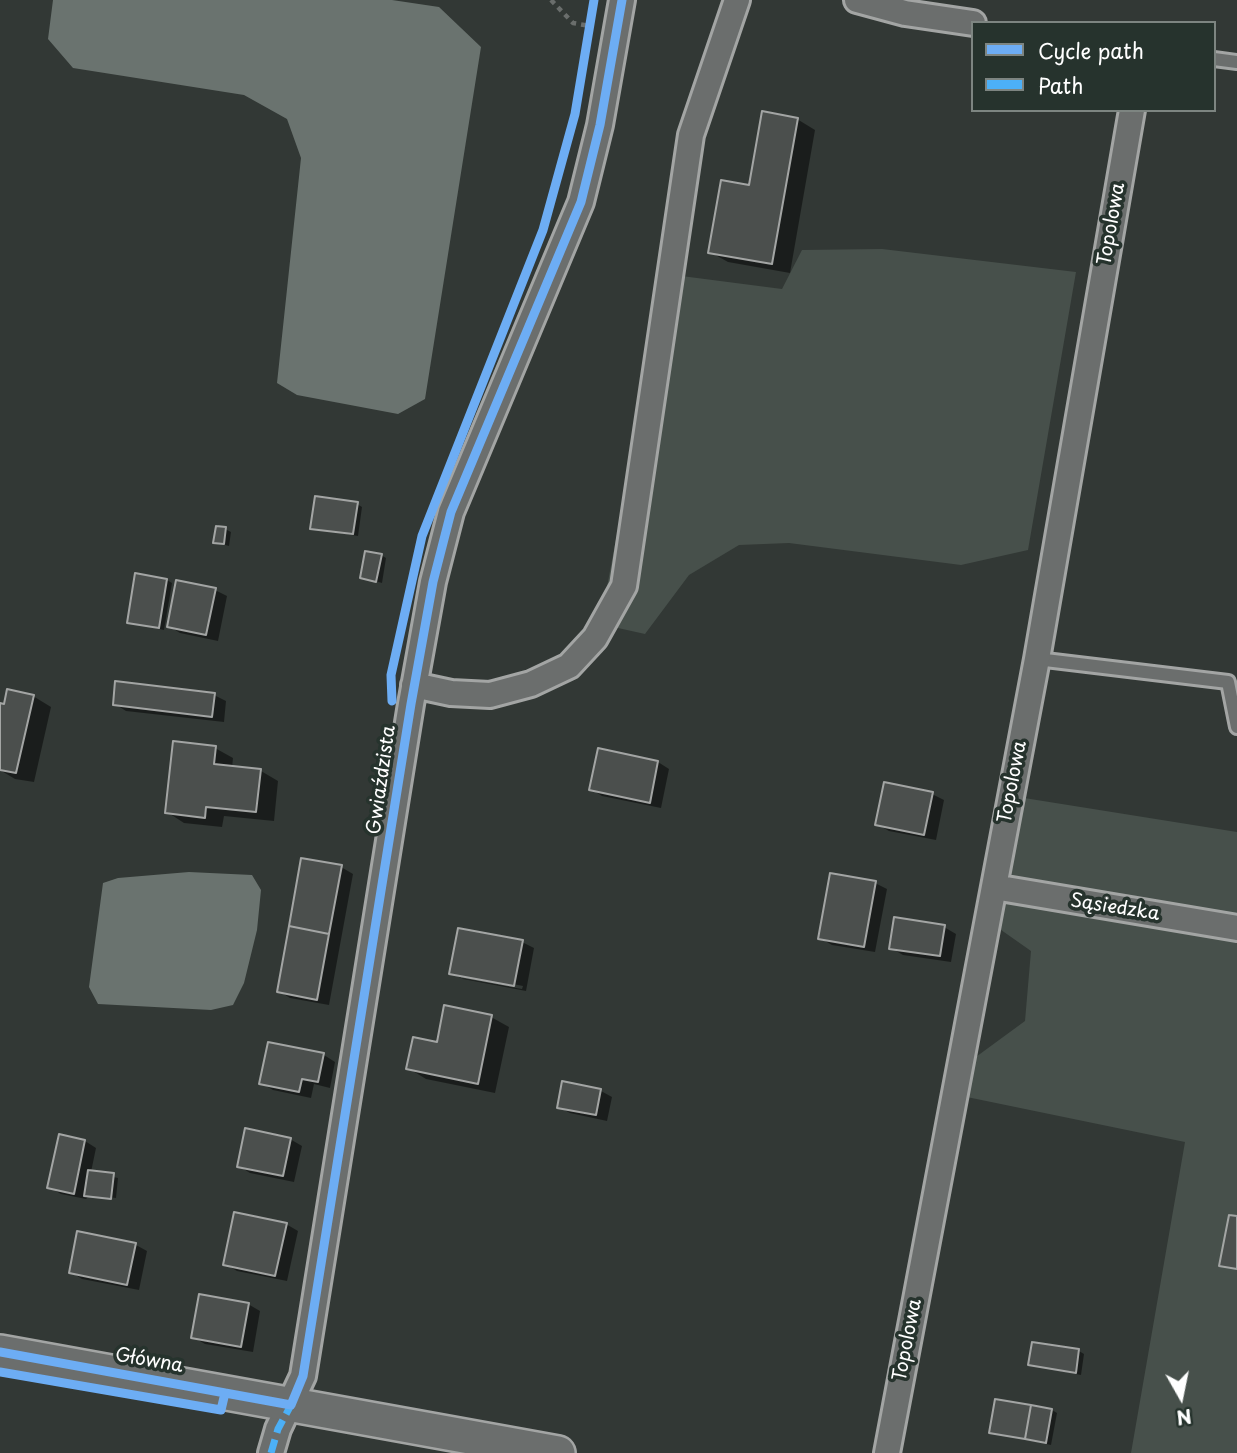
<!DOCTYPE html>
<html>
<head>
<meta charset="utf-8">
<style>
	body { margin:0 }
	#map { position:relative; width:1237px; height:1453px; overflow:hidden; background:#323835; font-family:"Playpen Sans",sans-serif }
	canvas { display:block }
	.legend { position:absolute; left:971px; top:21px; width:245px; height:91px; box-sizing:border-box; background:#26332d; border:2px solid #7d8581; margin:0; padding:9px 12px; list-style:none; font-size:21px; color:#fff }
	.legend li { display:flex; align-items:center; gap:14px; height:35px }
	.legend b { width:35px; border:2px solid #7d8581 }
	.north { position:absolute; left:1146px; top:1362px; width:70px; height:70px; -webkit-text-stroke:5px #26332d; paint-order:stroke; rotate:171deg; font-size:19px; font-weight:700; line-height:28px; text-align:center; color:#fff }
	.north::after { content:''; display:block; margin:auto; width:24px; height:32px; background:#fff; clip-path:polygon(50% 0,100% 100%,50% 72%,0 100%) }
</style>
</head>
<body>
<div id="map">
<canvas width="1237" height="1453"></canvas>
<ul class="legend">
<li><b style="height:9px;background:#6dadf4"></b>Cycle path</li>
<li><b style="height:9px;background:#4cb0f7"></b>Path</li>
</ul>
<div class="north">N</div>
</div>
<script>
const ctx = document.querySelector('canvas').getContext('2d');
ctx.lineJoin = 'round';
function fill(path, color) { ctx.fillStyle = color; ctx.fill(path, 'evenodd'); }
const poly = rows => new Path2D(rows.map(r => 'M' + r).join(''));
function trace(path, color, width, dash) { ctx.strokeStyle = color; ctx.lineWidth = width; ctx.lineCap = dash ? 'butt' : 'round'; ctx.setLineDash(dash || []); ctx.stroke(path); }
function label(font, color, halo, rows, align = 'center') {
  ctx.font = font + ' "Playpen Sans",sans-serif'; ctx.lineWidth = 7; ctx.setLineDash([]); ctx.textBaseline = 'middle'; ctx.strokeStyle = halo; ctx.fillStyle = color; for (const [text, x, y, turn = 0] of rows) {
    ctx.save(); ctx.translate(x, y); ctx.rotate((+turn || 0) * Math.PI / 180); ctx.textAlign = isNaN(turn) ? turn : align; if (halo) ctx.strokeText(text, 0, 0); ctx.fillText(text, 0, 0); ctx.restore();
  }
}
const green = poly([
	[882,249,1076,272,1028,550,961,565,789,543,739,545,689,575,645,634,600,624,666,274,782,289,802,250],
	[1018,797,1237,832,1237,1453,1131,1453,1185,1142,962,1096,969,1062,1025,1021,1031,951,994,925]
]);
const water = poly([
	[53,0,392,0,439,7,481,47,425,399,398,414,297,395,277,383,301,158,287,119,244,95,73,68,48,39],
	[189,872,252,875,261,890,257,930,244,983,233,1005,211,1010,98,1004,89,987,103,883,118,878]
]);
const shadow = poly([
	[797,119,815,130,790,273,728,262,710,252],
	[357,504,362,507,358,536,312,528],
	[225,529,231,532,229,546,215,542],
	[381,555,386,558,382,583,362,577],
	[167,580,172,583,164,630,129,622],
	[215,590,227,596,218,641,180,633,169,626],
	[214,695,226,701,224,722,126,711,115,704],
	[33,696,51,707,34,782,15,779,0,770,0,704],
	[215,748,233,758,232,768,261,771,278,781,274,821,224,816,222,827,184,823,167,812],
	[599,750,658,762,669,769,661,808,602,796,591,789],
	[932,794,944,800,936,840,889,831,877,824],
	[341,867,353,874,329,1005,290,998,279,991],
	[875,883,887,889,875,952,832,945,820,938],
	[944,927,956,934,951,962,903,955,891,948],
	[522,942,534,948,526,991,463,979,451,973],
	[461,974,523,986,522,989,461,978],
	[491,1017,509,1027,495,1093,426,1079,408,1068,438,1044],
	[269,1044,324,1055,335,1062,330,1088,314,1084,311,1098,273,1090,261,1083],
	[564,1083,601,1091,612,1097,607,1121,570,1113,559,1107],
	[290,1139,302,1146,294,1182,250,1173,239,1166],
	[85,1141,96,1148,91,1172,118,1178,116,1198,90,1195,86,1199,61,1194,49,1187],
	[286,1224,298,1231,287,1281,237,1271,225,1264],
	[136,1245,147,1251,139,1290,82,1279,71,1272],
	[248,1304,260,1311,253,1352,205,1344,193,1337],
	[1079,1351,1084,1354,1081,1375,1030,1365],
	[1052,1410,1057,1413,1051,1445,991,1432]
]);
const building = poly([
	[762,111,798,118,772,264,708,253,721,180,749,185,762,111],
	[315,496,358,502,353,534,310,529,315,496],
	[216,526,226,527,224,544,213,543,216,526],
	[365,551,382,554,376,582,360,578,365,551],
	[135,573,167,579,159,628,127,623,135,573],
	[176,580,216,588,206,635,167,627,176,580],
	[115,681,215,693,212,717,113,705,115,681],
	[7,689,34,695,16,773,0,770,0,703,4,704,7,689],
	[173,741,216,746,214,764,261,769,256,812,206,807,205,818,165,813,173,741],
	[598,748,658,761,650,803,589,790,598,748],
	[884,782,933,792,924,835,875,825,884,782],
	[301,858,342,865,329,934,289,926,301,858],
	[830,873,876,881,864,947,818,939,830,873],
	[894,917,945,925,940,956,889,949,894,917],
	[289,926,329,934,317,1000,277,992,289,926],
	[458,928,523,940,514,986,449,974,458,928],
	[444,1005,492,1015,478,1084,406,1069,413,1037,437,1042,444,1005],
	[268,1042,324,1053,318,1082,302,1079,299,1092,259,1084,268,1042],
	[562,1081,601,1089,596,1115,557,1108,562,1081],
	[245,1128,291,1138,283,1176,237,1167,245,1128],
	[59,1134,85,1140,74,1194,47,1188,59,1134],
	[88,1170,114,1173,111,1199,84,1196,88,1170],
	[234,1212,287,1223,275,1276,223,1265,234,1212],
	[1229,1215,1237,1216,1237,1269,1219,1266,1229,1215],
	[77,1231,136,1243,127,1285,69,1273,77,1231],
	[199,1294,249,1303,241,1347,191,1338,199,1294],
	[1032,1342,1079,1349,1076,1373,1028,1365,1032,1342],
	[995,1399,1031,1405,1025,1439,989,1433,995,1399],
	[1031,1405,1052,1409,1046,1443,1025,1439,1031,1405]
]);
const path = poly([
	[551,0,573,23,590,26]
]);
const service = poly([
	[1214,59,1237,62],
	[1037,659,1228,682,1237,727]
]);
const minor = poly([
	[857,0,905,13,973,23],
	[414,685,451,693,490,695,531,684,569,666,595,638,624,586,691,135,737,0],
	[994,887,1237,928],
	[271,1453,278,1429,303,1376,411,704,433,582,451,512,581,202,600,125,622,0],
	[887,1453,1037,659,1132,110]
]);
const secondary = poly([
	[0,1352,558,1453]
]);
const quiet = poly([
	[271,1453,278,1429,291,1405]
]);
const cycleway = poly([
	[392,701,391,675,422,536,543,230,575,114,594,0],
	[0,1352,291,1405,303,1376,411,704,433,582,451,512,581,202,600,125,622,0],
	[0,1372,221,1410,225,1393]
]);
const streetNames = [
	["Topolowa",1112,224,-80],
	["Gwiaździsta",382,780,-82],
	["Topolowa",1013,782,-79],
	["Sąsiedzka",1115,908,9],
	["Topolowa",908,1340,-79],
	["Główna",149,1361,10]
];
fill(green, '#47504b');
fill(water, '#6a736f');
fill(shadow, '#0007');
fill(building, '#4b4f4d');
trace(building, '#a3a5a4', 2);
trace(service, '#a3a5a4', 18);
trace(minor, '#a3a5a4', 30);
trace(secondary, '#a3a5a4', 38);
trace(path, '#6a6e6c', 4.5, [5, 5]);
trace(service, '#6b6e6d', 12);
trace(minor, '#6b6e6d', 24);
trace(secondary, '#6b6e6d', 33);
trace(quiet, '#4cb0f7', 7, [14, 7]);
trace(cycleway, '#6dadf4', 9);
label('19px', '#fff', '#26332d', streetNames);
</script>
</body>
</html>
